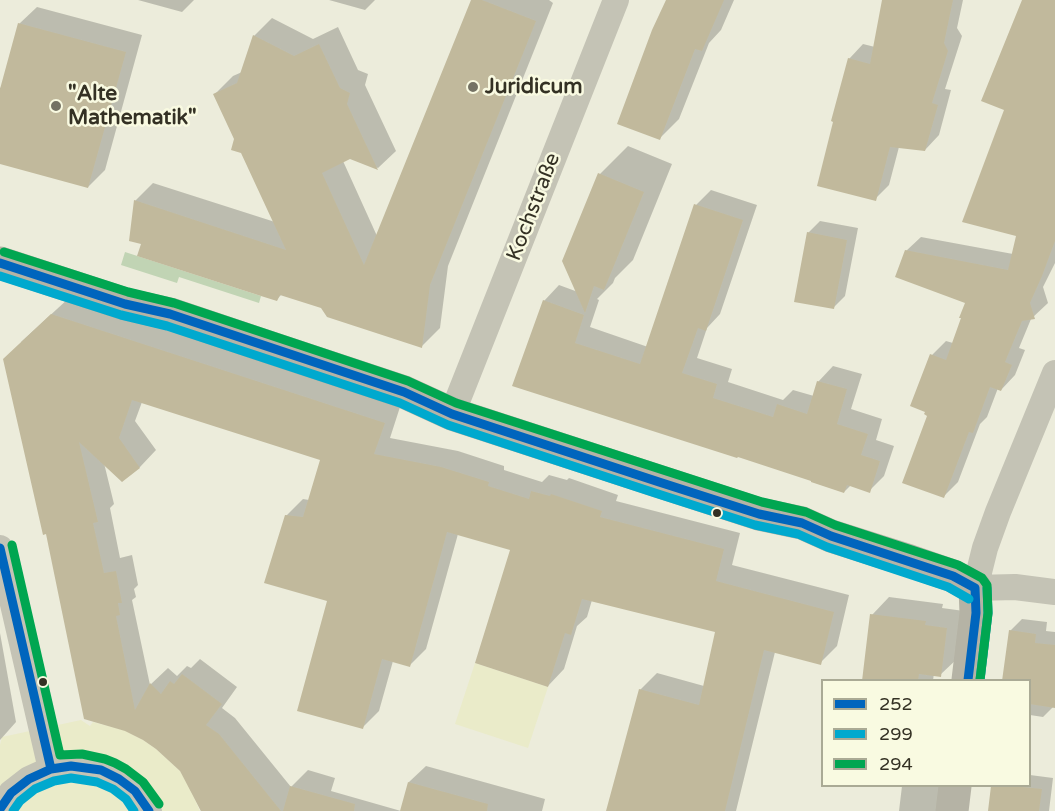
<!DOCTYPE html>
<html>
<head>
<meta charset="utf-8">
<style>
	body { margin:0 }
	#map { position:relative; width:1055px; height:811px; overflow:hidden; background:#ececdb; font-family:"Varela Round",sans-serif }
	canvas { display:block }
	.legend { position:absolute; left:821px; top:679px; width:210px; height:108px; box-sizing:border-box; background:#f9fae1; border:2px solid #aaaa95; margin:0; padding:8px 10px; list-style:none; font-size:18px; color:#343124 }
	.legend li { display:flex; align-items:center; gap:12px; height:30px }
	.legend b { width:30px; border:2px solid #aaaa95 }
</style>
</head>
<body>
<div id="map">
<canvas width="1055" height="811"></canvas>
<ul class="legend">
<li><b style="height:8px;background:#0065bd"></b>252</li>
<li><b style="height:8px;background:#00a9ce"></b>299</li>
<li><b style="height:8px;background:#00a651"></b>294</li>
</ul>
</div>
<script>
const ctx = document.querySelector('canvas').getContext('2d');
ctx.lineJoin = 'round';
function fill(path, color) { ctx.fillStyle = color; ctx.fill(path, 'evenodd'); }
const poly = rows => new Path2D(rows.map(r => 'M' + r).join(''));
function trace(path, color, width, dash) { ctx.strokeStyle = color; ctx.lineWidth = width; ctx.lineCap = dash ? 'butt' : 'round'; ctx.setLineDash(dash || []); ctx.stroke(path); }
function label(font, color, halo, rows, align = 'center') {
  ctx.font = font + ' "Varela Round",sans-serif'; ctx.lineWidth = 5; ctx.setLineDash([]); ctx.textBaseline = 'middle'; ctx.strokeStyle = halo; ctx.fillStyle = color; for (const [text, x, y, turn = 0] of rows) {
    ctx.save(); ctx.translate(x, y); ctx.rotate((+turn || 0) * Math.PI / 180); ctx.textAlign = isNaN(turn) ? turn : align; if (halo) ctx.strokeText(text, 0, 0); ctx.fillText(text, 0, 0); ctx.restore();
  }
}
const green = poly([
	[125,252,261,296,259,303,179,277,177,283,121,265]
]);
const plaza = poly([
	[475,663,548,687,528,748,455,724],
	[81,720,90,726,93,722,124,730,143,740,156,749,180,771,191,790,200,811,0,811,0,745,2,737]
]);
const shadow = poly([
	[138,0,194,0,182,12],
	[329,0,375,0,365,10],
	[473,0,549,0,553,3,448,266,440,328,422,346,322,307,282,294,277,299,143,243,135,201,153,183,275,222,215,94,233,76,242,72,254,36,272,18,313,39,338,27,358,70,368,74,365,85,396,151,378,168,350,157,343,161,377,236],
	[667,0,734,0,721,30,709,43,679,119,659,139],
	[884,0,963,0,957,28,962,36,945,89,951,90,939,135,925,150,899,147,889,185,875,199,849,59,863,44,875,47],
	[1023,0,1055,0,1055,263,1043,287,1048,303,1031,319,1019,348,1025,350,1015,375,1001,390,998,388,987,417,980,424,958,482,944,496,929,415,932,355,946,341,953,343,967,302,906,251,921,237,1013,254,1017,234,1006,109],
	[37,7,142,35,105,170,88,187,0,163,0,88,3,86,19,24],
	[628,146,672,164,633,260,615,278,613,283,597,299,599,300,590,327,648,347,696,205,711,190,757,205,720,314,707,328,697,358,732,369,728,382,783,400,793,390,814,396,818,382,833,366,862,374,851,409,882,419,876,440,894,446,884,476,869,491,851,485,844,492,813,480,514,385,544,301,559,285,578,292,600,174],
	[820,221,858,228,845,296,833,308,808,233],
	[69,298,400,407,390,438,458,451,504,466,504,470,542,482,549,475,567,480,569,478,618,495,616,501,740,533,732,565,849,595,837,646,820,663,775,652,736,811,608,811,640,690,657,673,704,686,717,631,592,600,587,617,577,626,564,669,548,686,512,549,458,534,426,649,410,665,393,661,379,711,363,727,328,600,286,516,303,499,309,500,322,459,142,402,135,421,156,450,140,467,122,480,104,463,114,504,110,508,120,558,132,555,138,585,134,589,136,597,132,600,150,685,168,668,177,676,187,666,191,668,200,659,237,687,222,708,235,718,291,787,308,770,335,778,331,791,401,811,409,782,426,766,545,799,542,811,201,811,181,770,157,747,126,729,21,342],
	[889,597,943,604,942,608,964,611,958,658,940,675,934,674,933,680,883,680,872,615],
	[1022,619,1047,622,1046,631,1055,632,1055,706,1054,706,1043,717,1030,715,1030,680,1010,631],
	[0,633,16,722,0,740],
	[1030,775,1053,778,1049,811,990,811,993,786,1030,786],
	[902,786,942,786,939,811,888,811,899,811]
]);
const building = poly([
	[471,0,482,0,536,21,430,285,422,348,327,317,321,308,280,295,277,301,261,296,137,256,141,244,129,241,134,200,286,250,241,153,231,150,234,139,213,94,237,83,253,35,294,56,319,44,340,88,350,93,347,104,378,170,350,159,322,173,364,265],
	[666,0,724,0,702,51,695,49,660,140,617,124,652,30],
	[882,0,953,0,944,43,948,51,932,103,938,105,925,151,890,147,876,201,817,186,833,122,831,121,848,58,870,64],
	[1022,0,1055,0,1055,241,1042,276,1030,303,1035,319,1022,321,1005,362,1012,365,1001,391,990,387,973,433,969,432,944,498,902,483,927,416,924,414,925,412,910,406,930,354,946,360,961,318,959,318,965,303,895,277,905,250,1008,270,1016,236,962,222,1004,110,981,101],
	[18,23,126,52,88,188,0,164,0,89],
	[598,173,644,192,604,290,594,286,585,313,562,261],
	[694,204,743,220,706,331,698,328,682,373,717,384,713,398,773,417,777,404,807,414,817,381,847,389,837,424,868,434,861,455,880,461,870,493,847,485,844,493,811,482,811,481,738,457,737,458,512,386,543,300,584,315,575,343,640,364],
	[807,232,847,240,834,309,794,302],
	[51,314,385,423,374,454,441,467,489,482,488,486,529,499,531,491,550,496,551,494,602,511,600,517,724,549,716,581,834,612,821,665,764,650,725,811,606,811,639,689,699,705,715,632,582,599,571,635,565,633,548,687,475,663,510,550,447,532,410,667,382,659,363,729,297,711,327,601,264,583,285,515,303,517,320,460,132,400,119,438,140,468,122,482,79,442,98,522,93,523,104,573,116,571,122,603,118,603,120,615,116,616,135,710,150,683,161,694,170,681,174,684,182,674,222,704,206,725,219,734,281,811,201,811,180,771,156,749,143,740,125,731,84,719,46,534,43,535,3,359],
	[870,614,926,621,925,625,947,628,941,677,919,674,918,681,862,681],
	[1009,630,1036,634,1035,643,1055,645,1055,708,1029,704,1029,681,1002,681],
	[408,782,488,804,487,811,400,811],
	[290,786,355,804,354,811,283,811],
	[991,786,1013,786,1042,789,1039,811,988,811]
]);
const street = poly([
	[1055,373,998,512,985,548,975,588,1015,587,1055,592],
	[452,414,616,0],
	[0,548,51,769],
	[0,809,11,793,29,779,51,769,71,766,101,770,119,779,135,791,149,811]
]);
const secondary = poly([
	[0,263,125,304,170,314,268,347,404,392,452,414,759,514,802,523,831,536,910,561,953,576,975,588,976,613,968,680],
	[952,811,955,786]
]);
const bus1 = poly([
	[0,263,125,304,170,314,404,392,452,414,659,482,759,514,802,523,831,536,953,576,975,588],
	[0,548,51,769],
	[968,680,976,613,975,588],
	[0,809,11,793,29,779,51,769,71,766,101,770,119,779,135,791,149,811]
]);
const bus2 = poly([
	[0,276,121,315,167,326,400,403,448,425,655,493,755,525,798,534,827,547,948,587,969,599],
	[980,680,988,613,987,588],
	[13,811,20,801,35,789,54,781,71,778,97,782,113,789,126,799,134,811]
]);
const bus3 = poly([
	[4,252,128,292,174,303,408,381,456,403,762,502,806,512,835,525,958,565,982,578,987,585,988,613,980,680],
	[12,545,60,755,82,754,105,759,115,763,126,769,143,782,159,804]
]);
const markers = [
	[473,87,6,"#747264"],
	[56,106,6,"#747264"],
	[717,513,5,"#343124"],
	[43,682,5,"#343124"]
];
const poiNames = [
	["Juridicum",485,87],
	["\"Alte",68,94],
	["Mathematik\"",68,118]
];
const streetNames = [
	["Kochstraße",534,207,-69]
];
fill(green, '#c1d4b4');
fill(plaza, '#eaebc9');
fill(shadow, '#0003');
fill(building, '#c1b99c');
trace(street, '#c4c3b5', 26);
trace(secondary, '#b5b3a5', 33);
trace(bus1, '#0065bd', 9);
trace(bus2, '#00a9ce', 9);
trace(bus3, '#00a651', 9);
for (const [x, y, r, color] of markers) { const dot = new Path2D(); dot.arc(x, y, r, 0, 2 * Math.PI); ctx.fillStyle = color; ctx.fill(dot); trace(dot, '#f9fae1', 2); }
label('bold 21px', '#343124', '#f9fae1', poiNames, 'left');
label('21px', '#343124', '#f9fae1', streetNames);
</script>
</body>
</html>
